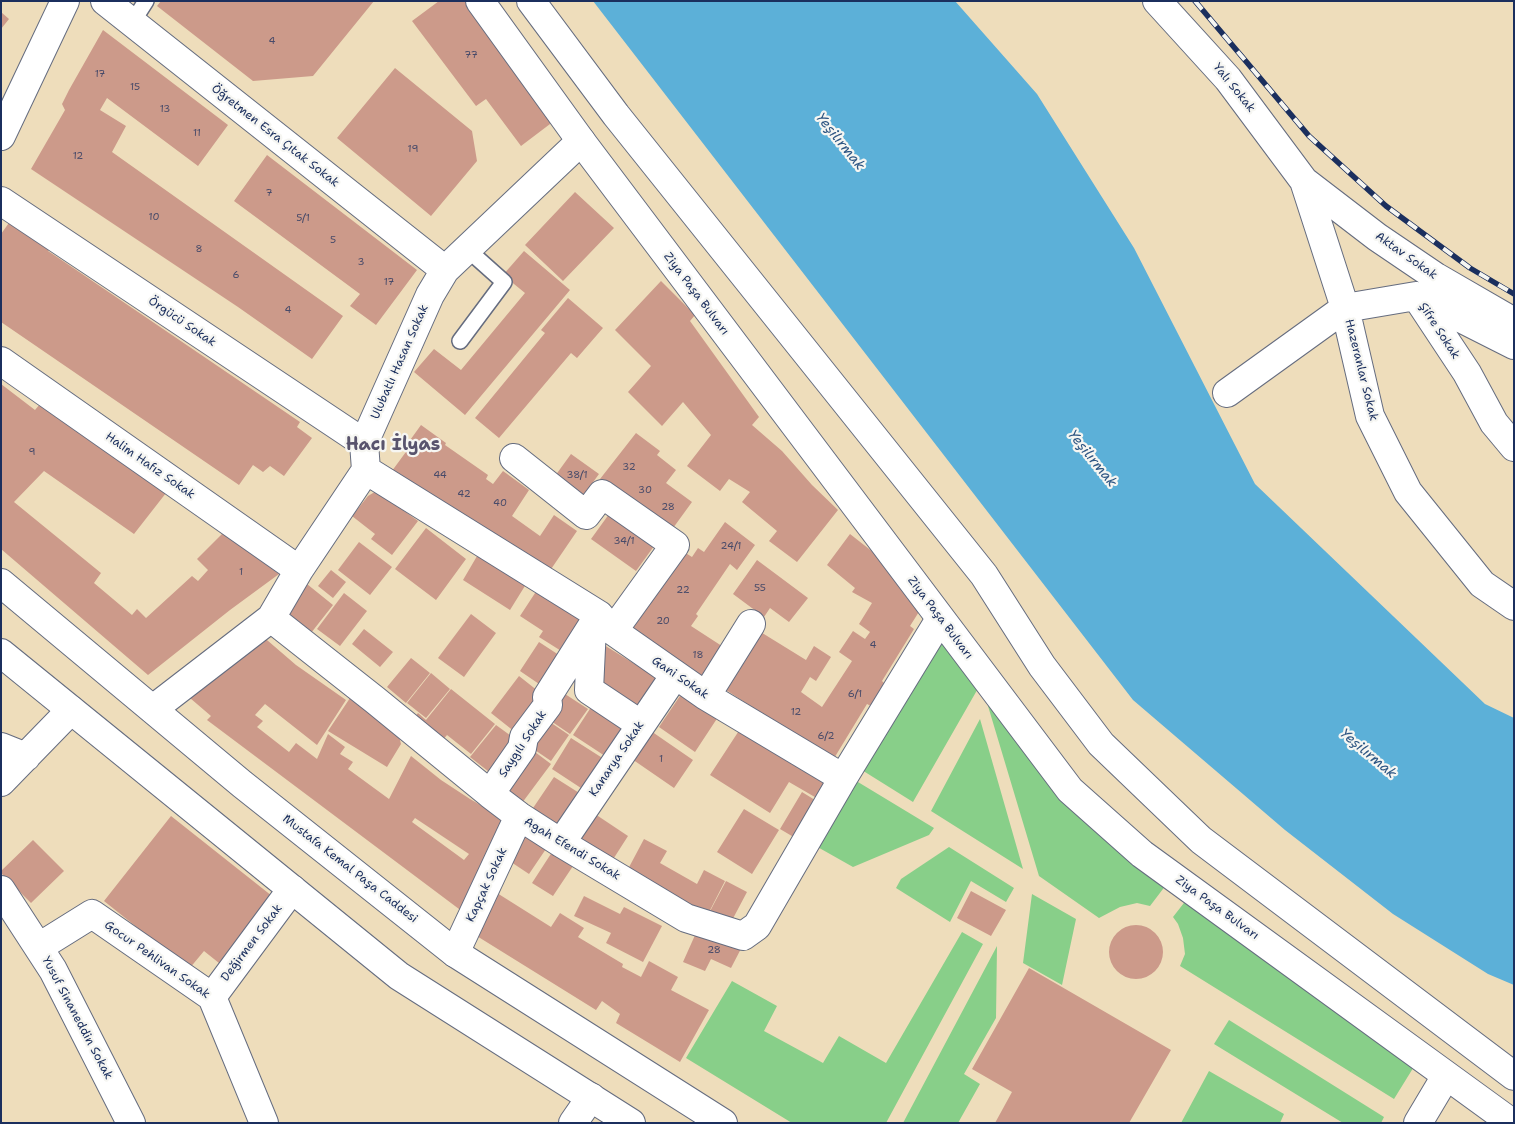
<!DOCTYPE html>
<html>
<head>
<meta charset="utf-8">
<style>
	body { margin:0 }
	#map { position:relative; width:1515px; height:1124px; overflow:hidden; background:#edb; font-family:"Shantell Sans",sans-serif }
	canvas { display:block }
	.frame { position:absolute; inset:0; border:2px solid #1b2f5e; pointer-events:none }
</style>
</head>
<body>
<div id="map">
<canvas width="1515" height="1124"></canvas>
<div class="frame"></div>
</div>
<script>
const ctx = document.querySelector('canvas').getContext('2d');
ctx.lineJoin = 'round';
function fill(path, color) { ctx.fillStyle = color; ctx.fill(path, 'evenodd'); }
const poly = rows => new Path2D(rows.map(r => 'M' + r).join(''));
function trace(path, color, width, dash) { ctx.strokeStyle = color; ctx.lineWidth = width; ctx.lineCap = dash ? 'butt' : 'round'; ctx.setLineDash(dash || []); ctx.stroke(path); }
function label(font, color, halo, rows, align = 'center') {
  ctx.font = font + ' "Shantell Sans",sans-serif'; ctx.lineWidth = 4.5; ctx.setLineDash([]); ctx.textBaseline = 'middle'; ctx.strokeStyle = halo; ctx.fillStyle = color; for (const [text, x, y, turn = 0] of rows) {
    ctx.save(); ctx.translate(x, y); ctx.rotate((+turn || 0) * Math.PI / 180); ctx.textAlign = isNaN(turn) ? turn : align; if (halo) ctx.strokeText(text, 0, 0); ctx.fillText(text, 0, 0); ctx.restore();
  }
}
const green = poly([
	[938,635,980,685,913,802,857,767],
	[993,704,1166,885,1150,906,1137,903,1120,907,1099,918,1039,876,988,706],
	[980,719,1023,869,931,811],
	[853,779,934,828,929,835,853,867,814,845],
	[949,847,1014,888,1006,902,971,881,950,922,896,888,901,879],
	[1032,894,1076,919,1062,985,1023,963],
	[1187,899,1415,1065,1394,1099,1180,966,1185,954,1183,938,1178,924,1173,917],
	[962,932,983,944,886,1123,792,1123,686,1058,732,981,777,1006,764,1031,823,1063,839,1036,886,1063],
	[997,946,996,1018,964,1074,980,1084,958,1123,903,1123],
	[1229,1020,1384,1117,1381,1123,1343,1123,1214,1044],
	[1209,1071,1284,1114,1280,1123,1181,1123]
]);
const water = poly([
	[593,1,955,1,1037,94,1134,248,1255,484,1485,704,1514,718,1514,985,1488,974,1393,914,1285,830,1133,700]
]);
const building = poly([
	[161,1,374,1,313,76,253,81,157,6],
	[439,1,465,1,554,121,521,146,486,99,476,106,412,21],
	[1,12,9,19,1,29],
	[103,30,228,125,198,166,107,98,100,110,126,126,112,152,343,316,312,359,238,307,31,169,65,110,62,104,69,90],
	[395,68,472,131,477,161,431,216,337,138],
	[267,155,417,270,376,325,350,306,360,294,234,201],
	[575,192,614,228,563,281,525,245],
	[11,220,51,247,48,251,63,261,300,422,297,427,312,438,284,476,270,466,263,472,253,465,239,485,1,322,1,234],
	[524,251,570,290,465,415,414,372,434,349,461,370,525,293,503,275],
	[661,281,695,315,690,321,759,417,752,425,782,451,812,485,838,510,797,562,769,541,777,531,742,502,750,492,729,479,720,491,687,466,711,435,683,402,662,426,628,392,651,366,615,330],
	[568,298,603,328,577,358,571,353,499,438,475,418,545,333,541,330],
	[1,384,35,410,40,404,166,493,134,534,44,471,14,502,101,573,94,583,132,615,137,609,146,618,192,576,198,581,208,570,197,559,224,532,279,574,230,610,148,675,1,549],
	[421,425,446,443,445,445,488,475,486,479,493,484,503,471,529,490,512,516,540,536,554,515,577,531,545,578,389,475,411,445,408,443],
	[636,433,660,451,657,455,676,470,666,483,692,502,668,535,644,512,600,479],
	[571,454,599,474,583,496,555,476],
	[383,487,396,505,418,521,392,555,371,539,375,534,352,516,368,496],
	[612,510,657,542,636,571,591,539],
	[725,522,755,545,737,570,730,564,696,614,698,616,691,626,728,650,705,684,625,631,684,552,692,557,698,548,704,552],
	[426,528,466,559,436,600,395,569],
	[850,534,878,556,922,607,910,626,914,629,882,681,886,685,873,707,867,704,833,760,723,688,759,631,806,660,814,646,831,657,816,681,810,677,801,692,822,707,852,661,839,652,853,631,865,639,870,632,859,624,872,603,852,592,855,588,827,565],
	[359,542,392,567,370,595,338,570],
	[480,551,511,571,507,577,512,570,528,581,510,610,463,580],
	[757,560,808,598,789,622,770,608,764,617,733,594],
	[331,570,346,582,333,598,318,586],
	[302,580,333,605,311,633,279,608],
	[539,587,589,620,566,654,539,637,543,631,520,616],
	[344,593,367,611,340,646,317,629],
	[471,614,496,633,464,677,438,658],
	[364,629,393,652,380,667,352,644],
	[260,634,296,665,346,700,317,745,265,704,255,715,263,721,257,727,289,752,296,743,317,759,328,734,345,747,340,754,353,762,348,769,389,799,411,756,441,780,470,799,513,824,463,912,207,720,211,716,183,692],
	[415,818,469,854,464,860,412,822],
	[539,642,562,657,542,686,520,671],
	[604,645,659,679,641,710,598,689],
	[411,658,430,673,406,703,387,687],
	[431,673,450,689,426,718,407,703],
	[519,676,543,695,515,732,491,713],
	[451,689,495,724,471,754,447,735,437,747,409,724,418,713,426,720],
	[684,690,720,714,695,752,659,727],
	[354,692,397,728,401,744,387,767,328,731],
	[565,694,588,709,570,734,548,719],
	[597,698,629,719,605,756,573,735],
	[547,720,569,735,551,761,529,746],
	[744,723,833,779,820,800,789,782,770,813,710,775],
	[496,725,518,741,493,775,470,757],
	[648,729,693,760,674,788,629,757],
	[571,738,604,759,584,790,552,769],
	[531,749,551,764,522,803,502,788],
	[554,777,584,796,559,834,529,814],
	[802,792,823,805,802,842,780,829],
	[744,809,779,830,752,874,717,852],
	[589,810,628,836,612,861,572,836],
	[171,816,272,896,219,963,204,951,189,969,104,901],
	[525,827,550,843,529,874,505,858],
	[644,839,667,851,660,863,697,884,704,870,725,881,707,916,627,871],
	[33,840,64,871,31,903,1,873,1,871],
	[556,846,577,860,553,896,532,883],
	[726,881,747,892,729,926,708,915],
	[971,891,1006,910,991,936,957,918],
	[497,893,551,927,560,913,584,928,578,937,623,964,622,967,641,977,649,961,678,977,671,990,709,1010,680,1062,616,1023,620,1014,602,1001,596,1010,472,933],
	[584,896,620,914,624,907,662,926,643,962,606,943,611,933,574,916],
	[700,924,745,941,731,968,711,959,705,971,683,962],
	'1109 952a27 27 0 1 1 54 0a27 27 0 1 1-54 0Z',
	[1029,968,1171,1050,1129,1123,995,1123,1012,1092,972,1069]
]);
const lane = poly([
	[132,23,146,1],
	[460,341,504,282,467,249]
]);
const street = poly([
	[105,1,445,270],
	[1157,1,1228,79,1304,181,1377,237,1436,277,1514,322],
	[1304,181,1345,308,1370,416,1408,492,1482,584,1514,606],
	[1,201,364,443],
	[1417,296,1514,345],
	[1,361,299,570],
	[1227,393,1345,308,1416,296,1467,373,1494,423,1514,447],
	[514,458,586,515,602,494,675,545,613,631],
	[366,470,599,615,613,631,706,696,843,778,940,619],
	[271,618,375,700,490,794,519,816,561,843,686,918,743,936,757,926,843,778],
	[592,627,589,690,640,724],
	[706,696,751,624],
	[153,709,271,618,299,570,366,470,364,443,430,295,445,270,581,141],
	[1,747,26,757],
	[1,782,71,710],
	[490,794,522,748,524,737,548,705,547,697,599,615],
	[561,843,675,675],
	[1,890,53,970,131,1123],
	[39,947,92,914,212,997,264,1123],
	[455,953,519,816],
	[212,997,292,889],
	[573,1123,591,1097],
	[1418,1123,1446,1076]
]);
const secondary = poly([
	[480,1,581,141,1070,790,1142,854,1512,1123],
	[531,1,616,115,984,575,1042,666,1101,744,1201,840,1514,1076],
	[1,136,65,1]
]);
const primary = poly([
	[1,583,242,784,455,953,723,1123],
	[1,653,399,976,631,1123]
]);
const rail = poly([
	[1195,1,1309,136,1386,206,1470,268,1514,294]
]);
const numberNames = [
	["4",272,41],
	["77",471,55],
	["17",100,74],
	["15",135,87],
	["13",165,109],
	["11",197,133],
	["19",413,149],
	["12",78,156],
	["7",269,193],
	["10",154,217],
	["5/1",303,218],
	["5",333,240],
	["8",199,249],
	["3",361,262],
	["6",236,275],
	["17",389,282],
	["4",288,310],
	["9",32,452],
	["32",629,467],
	["44",440,475],
	["38/1",577,475],
	["30",645,490],
	["42",464,494],
	["40",500,503],
	["28",668,507],
	["34/1",624,541],
	["24/1",731,546],
	["1",241,572],
	["55",760,588],
	["22",683,590],
	["20",663,621],
	["4",873,645],
	["18",698,655],
	["6/1",855,694],
	["12",796,712],
	["6/2",826,736],
	["1",661,759],
	["28",714,950]
];
const streetNames = [
	["Yalı Sokak",1234,88,51],
	["Öğretmen Esra Çıtak Sokak",275,136,38],
	["Aktav Sokak",1406,256,35],
	["Ziya Paşa Bulvarı",696,294,53],
	["Örgücü Sokak",182,322,34],
	["Şifre Sokak",1439,331,57],
	["Ulubatlı Hasan Sokak",400,362,-66],
	["Hazeranlar Sokak",1361,370,76],
	["Halim Hafız Sokak",150,466,35],
	["Ziya Paşa Bulvarı",940,618,53],
	["Gani Sokak",680,678,34],
	["Saygılı Sokak",523,744,-57],
	["Kanarya Sokak",617,759,-56],
	["Agah Efendi Sokak",572,849,31],
	["Mustafa Kemal Paşa Caddesi",350,869,38],
	["Kapçak Sokak",487,885,-65],
	["Ziya Paşa Bulvarı",1217,908,36],
	["Değirmen Sokak",252,943,-53],
	["Gocur Pehlivan Sokak",157,960,35],
	["Yusuf Sinaneddin Sokak",77,1018,62]
];
const waterNames = [
	["Yeşilırmak",840,142,51],
	["Yeşilırmak",1092,459,51],
	["Yeşilırmak",1368,754,40]
];
const districtNames = [
	["Hacı İlyas",393,445]
];
fill(green, '#88cf89');
fill(water, '#5cb0d8');
fill(building, '#cc9a8a');
trace(lane, '#656c7f', 18);
trace(street, '#656c7f', 30);
trace(secondary, '#656c7f', 30);
trace(primary, '#656c7f', 30);
trace(lane, '#fff', 15);
trace(street, '#fff', 28);
trace(secondary, '#fff', 28);
trace(primary, '#fff', 28);
trace(rail, '#1b2f5e', 5.5);
trace(rail, '#f6f6f2', 4, [11]);
label('10px', '#474a69', null, numberNames);
label('12px', '#1b2f5e', '#f6f6f2', streetNames);
label('italic 14px', '#2e5683', '#f6f6f2', waterNames);
label('bold 18px', '#59546d', '#f6f6f2', districtNames);
</script>
</body>
</html>
